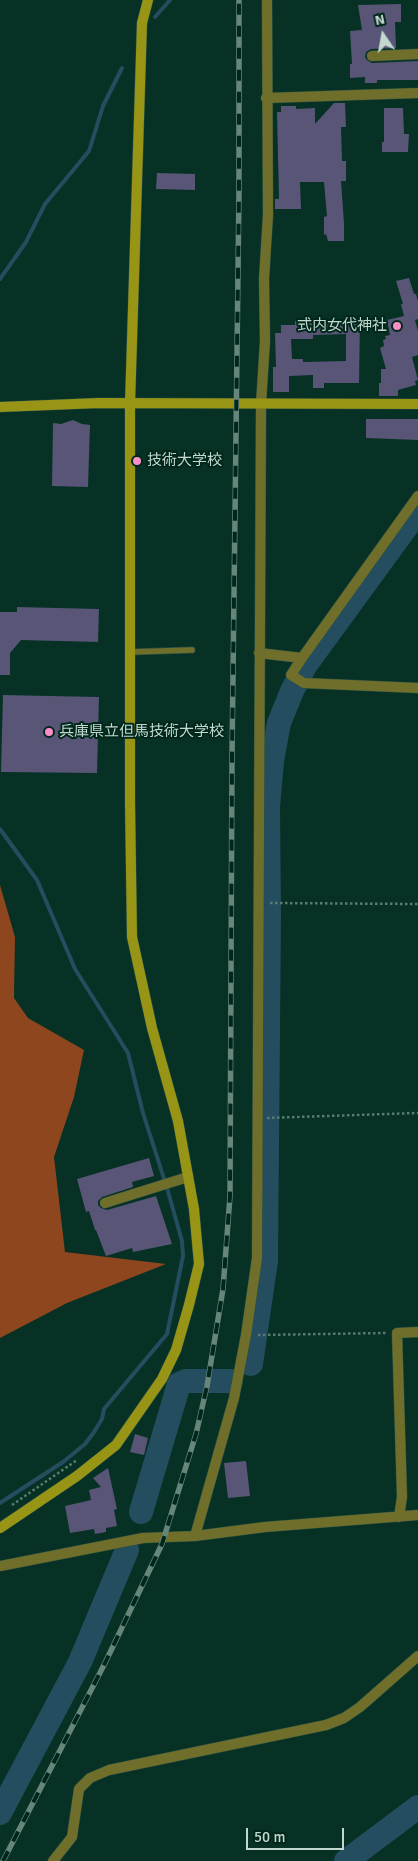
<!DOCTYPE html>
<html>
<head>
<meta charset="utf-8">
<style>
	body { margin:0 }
	#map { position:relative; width:418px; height:1861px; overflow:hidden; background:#063124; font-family:Signika,sans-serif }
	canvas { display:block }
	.north { position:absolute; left:358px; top:10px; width:50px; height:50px; -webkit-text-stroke:4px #00271b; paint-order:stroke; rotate:348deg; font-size:14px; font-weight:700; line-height:20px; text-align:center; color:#c2d8cf }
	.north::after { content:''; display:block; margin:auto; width:18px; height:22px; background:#c2d8cf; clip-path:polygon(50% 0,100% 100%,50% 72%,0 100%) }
	.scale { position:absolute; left:246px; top:1828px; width:98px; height:22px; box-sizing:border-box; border:2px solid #c2d8cf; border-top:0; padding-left:6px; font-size:15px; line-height:18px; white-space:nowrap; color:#c2d8cf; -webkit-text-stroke:4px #00271b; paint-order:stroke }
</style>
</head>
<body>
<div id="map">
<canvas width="418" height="1861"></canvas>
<div class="north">N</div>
<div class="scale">50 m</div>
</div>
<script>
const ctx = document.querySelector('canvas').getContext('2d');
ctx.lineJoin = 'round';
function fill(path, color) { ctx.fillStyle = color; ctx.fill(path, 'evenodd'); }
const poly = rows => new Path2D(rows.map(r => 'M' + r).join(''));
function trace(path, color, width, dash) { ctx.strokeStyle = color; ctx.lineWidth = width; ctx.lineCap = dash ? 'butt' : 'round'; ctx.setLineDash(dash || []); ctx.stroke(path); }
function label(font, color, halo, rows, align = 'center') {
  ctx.font = font + ' Signika,"Noto Sans JP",sans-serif'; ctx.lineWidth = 4; ctx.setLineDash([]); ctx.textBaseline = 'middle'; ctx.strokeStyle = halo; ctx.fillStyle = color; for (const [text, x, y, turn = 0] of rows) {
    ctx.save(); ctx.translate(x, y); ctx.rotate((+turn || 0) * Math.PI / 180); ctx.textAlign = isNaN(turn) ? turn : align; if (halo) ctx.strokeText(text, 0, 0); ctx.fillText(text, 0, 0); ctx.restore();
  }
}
const forest = poly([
	[0,885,15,937,14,998,28,1018,84,1050,74,1097,54,1157,65,1252,166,1264,67,1303,0,1338]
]);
const stream = poly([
	[155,17,170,0],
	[0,279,26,242,45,204,89,151,103,106,122,68],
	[0,829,37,880,75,969,128,1053,143,1113,167,1188,182,1241,183,1256,167,1334,104,1409,102,1419,94,1432,85,1444,63,1462,0,1503]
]);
const river = poly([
	[251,1364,266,1261,269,915,268,807,272,761,279,723,292,691,305,666,418,511],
	[141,1512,179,1384,186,1381,231,1381],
	[0,1813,80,1662,127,1550],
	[346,1861,418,1807]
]);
const building = poly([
	[401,4,401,22,395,22,396,48,371,49,366,52,365,57,367,60,372,63,418,61,418,80,377,80,377,83,365,83,365,77,350,78,350,64,352,64,350,31,362,30,358,5],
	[334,103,345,103,346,127,341,127,342,161,346,161,346,181,341,181,344,223,344,241,328,241,326,234,324,235,324,217,327,216,324,182,300,182,301,209,275,209,275,199,279,199,277,112,281,112,281,106,296,106,296,109,315,108,315,124],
	[384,108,403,108,404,134,409,134,408,152,382,152,382,142,384,142],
	[157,173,195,174,195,190,156,189],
	[409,278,414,294,416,294,418,301,418,319,415,320,418,331,418,355,412,357,418,380,415,381,416,385,398,390,398,396,379,396,379,383,381,383,381,369,386,369,380,348,384,346,383,340,386,339,385,336,390,335,387,320,404,316,401,304,403,304,396,281],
	[295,321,360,321,359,383,324,383,324,388,313,388,313,375,289,376,289,392,273,392,273,367,276,367,275,333,281,333,281,325,295,325],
	[346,334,346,361,303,362,303,359,292,359,291,339,313,339,313,335],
	[366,419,418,419,418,440,366,438],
	[73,420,82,424,90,425,88,487,52,486,53,423,61,424],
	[17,607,99,609,98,642,21,640,10,653,10,675,0,675,0,612,17,612],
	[3,695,99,697,97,773,1,772],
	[149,1158,154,1176,132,1182,133,1187,102,1197,98,1201,98,1205,101,1208,107,1210,156,1196,172,1244,133,1252,132,1248,106,1256,96,1230,95,1230,89,1211,86,1212,77,1179],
	[135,1434,148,1438,144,1455,130,1452],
	[246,1461,250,1496,228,1498,224,1463],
	[108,1468,117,1509,114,1510,117,1526,106,1528,106,1532,95,1534,94,1529,70,1533,65,1506,91,1500,89,1490,101,1487,93,1478]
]);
const path = poly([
	[270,903,418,904],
	[267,1118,418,1113],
	[258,1335,387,1333],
	[12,1505,77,1460]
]);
const lane = poly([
	[130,652,192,650]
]);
const street = poly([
	[372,56,418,54],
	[266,98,418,93],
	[259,653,302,658,418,496],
	[302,658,291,675,304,683,418,688],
	[105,1203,188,1177],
	[399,1517,402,1497,397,1333,418,1332],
	[195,1536,234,1398,246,1335,257,1258,261,404,265,341,264,279,268,215,267,0],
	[0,1566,143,1538,195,1536,265,1527,418,1515],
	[53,1861,72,1837,79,1789,90,1778,109,1770,326,1725,344,1718,360,1707,418,1656]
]);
const secondary = poly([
	[0,407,99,403,418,404],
	[0,1528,77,1476,116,1445,162,1379,176,1350,189,1305,199,1264,194,1209,178,1121,152,1028,132,937,130,802,130,404,142,23,148,0]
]);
const rail = poly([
	[3,1861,105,1663,162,1544,196,1434,207,1386,223,1289,230,1196,232,756,239,192,239,0]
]);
const markers = [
	[397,326,5,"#fa8fc8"],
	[137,461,5,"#fa8fc8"],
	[49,732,5,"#fa8fc8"]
];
const poiNames = [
	["式内女代神社",387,326,"right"],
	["技術大学校",147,461],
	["兵庫県立但馬技術大学校",59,732]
];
fill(forest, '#8d461d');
trace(stream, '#244e5f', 4);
trace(river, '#244e5f', 24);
fill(building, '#585576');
trace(lane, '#284f43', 7);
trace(street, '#284f43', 11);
trace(secondary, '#284f43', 11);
trace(path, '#5a7c71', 2.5, [2.5, 2.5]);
trace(lane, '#6f6e2b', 5.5);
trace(street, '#6f6e2b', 10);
trace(secondary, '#989416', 10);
trace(rail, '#66867b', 5.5);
trace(rail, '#00271b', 4, [11]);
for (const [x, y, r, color] of markers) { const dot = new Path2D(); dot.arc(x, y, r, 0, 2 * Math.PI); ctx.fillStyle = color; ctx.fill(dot); trace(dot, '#00271b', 2); }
label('15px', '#c2d8cf', '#00271b', poiNames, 'left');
</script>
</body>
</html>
